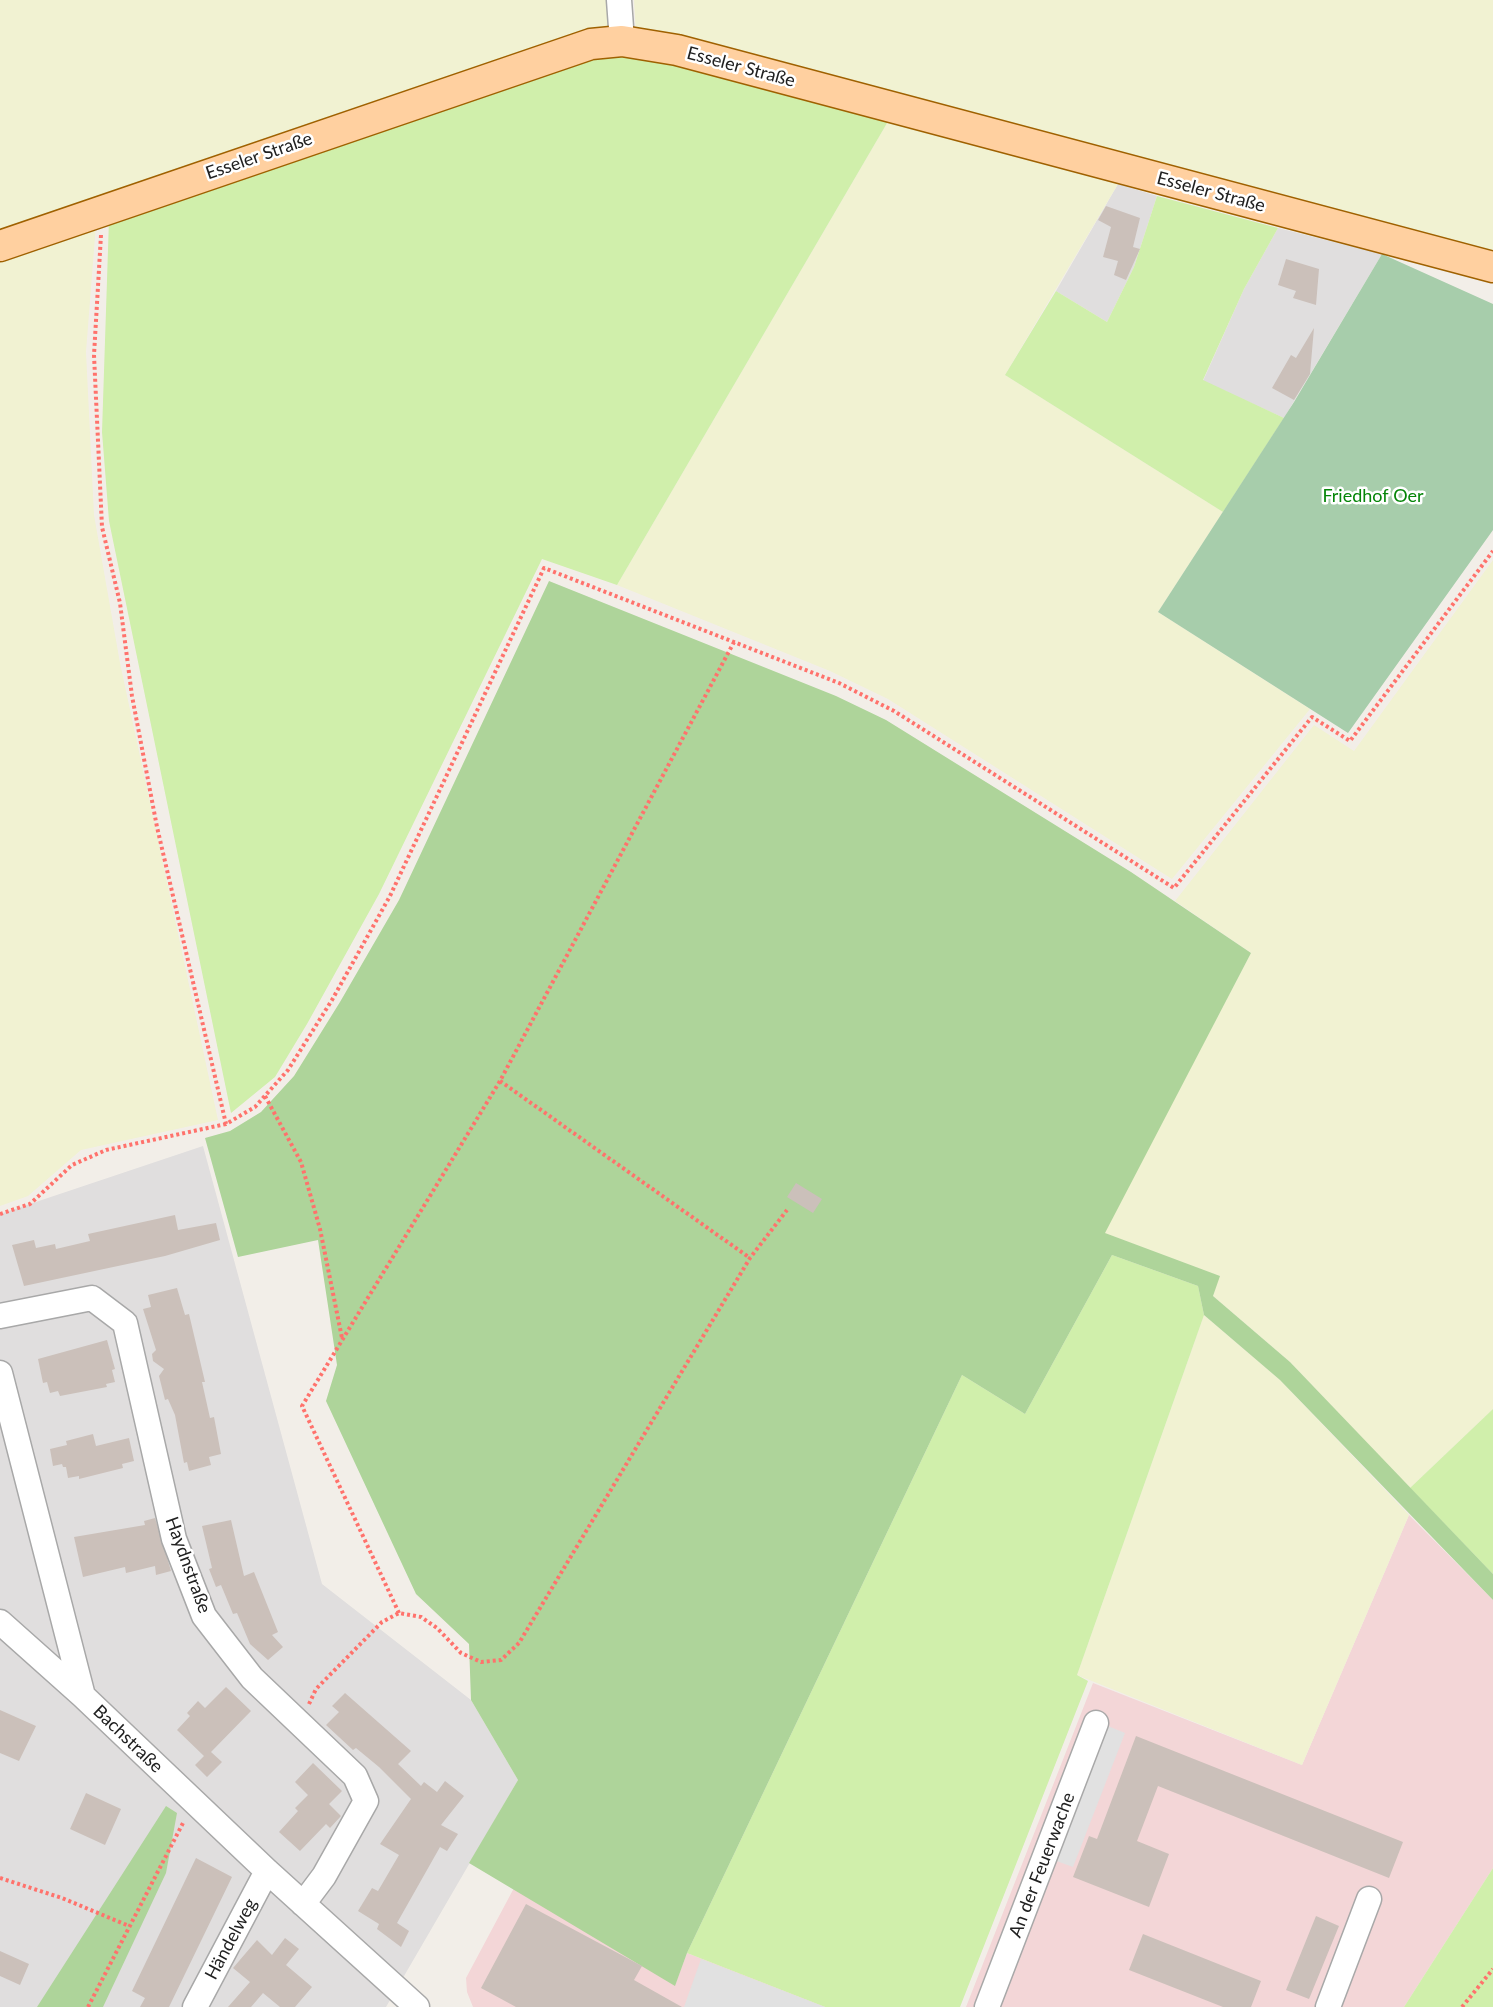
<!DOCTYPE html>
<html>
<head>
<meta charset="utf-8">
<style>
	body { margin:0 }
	canvas { display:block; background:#f2eee8 }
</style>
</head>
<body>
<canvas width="1493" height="2007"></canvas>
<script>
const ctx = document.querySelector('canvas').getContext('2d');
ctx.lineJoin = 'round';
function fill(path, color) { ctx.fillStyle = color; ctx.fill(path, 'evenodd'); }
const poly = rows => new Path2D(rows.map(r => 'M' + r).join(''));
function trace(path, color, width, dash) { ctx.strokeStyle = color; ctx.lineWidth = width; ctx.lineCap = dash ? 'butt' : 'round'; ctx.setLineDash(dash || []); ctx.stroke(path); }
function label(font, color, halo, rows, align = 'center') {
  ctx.font = font + ' Lato,sans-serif'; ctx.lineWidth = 5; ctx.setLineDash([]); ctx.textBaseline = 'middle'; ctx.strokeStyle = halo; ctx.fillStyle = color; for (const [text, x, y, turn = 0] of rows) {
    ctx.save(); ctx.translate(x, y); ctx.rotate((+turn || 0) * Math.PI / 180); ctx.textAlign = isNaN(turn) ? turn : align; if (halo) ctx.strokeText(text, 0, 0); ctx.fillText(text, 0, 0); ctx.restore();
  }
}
const residential = poly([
	[1118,184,1157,196,1134,267,1107,322,1056,291],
	[1278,228,1382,254,1284,418,1203,381,1244,289],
	[203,1146,322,1584,471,1700,518,1780,386,2007,0,2007,0,1214]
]);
const commercial = poly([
	[1409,1515,1493,1600,1493,1868,1404,2007,966,2007,1093,1683,1302,1765],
	[514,1888,675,1985,687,1953,825,2007,473,2007,467,1992,466,1978]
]);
const farmland = poly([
	[0,0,608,0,611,31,0,236],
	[634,0,1493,0,1493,255,636,33],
	[890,118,1118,184,1005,375,1223,512,1158,612,1310,709,1172,879,888,699,830,671,617,585],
	[96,224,86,352,94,515,120,663,218,1120,81,1150,28,1196,0,1206,0,257],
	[1493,560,1493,1409,1410,1488,1290,1362,1213,1296,1219,1276,1104,1233,1251,953,1175,901,1314,725,1354,751],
	[1204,1315,1280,1380,1409,1515,1302,1765,1077,1675]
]);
const grass = poly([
	[594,54,683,61,890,118,617,585,542,559,379,894,307,1024,275,1077,231,1113,109,521,102,432,109,219],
	[1157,196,1278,228,1244,289,1203,380,1284,418,1223,512,1005,375,1056,291,1107,322,1134,267],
	[1112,1255,1198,1286,1204,1315,1077,1675,1088,1681,960,2007,825,2007,687,1953,962,1375,1025,1414],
	[1493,1409,1493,1574,1410,1488],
	[1493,1868,1493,2007,1404,2007]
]);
const forest = poly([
	[549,581,836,696,886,720,1131,872,1251,953,1105,1233,1220,1276,1213,1296,1290,1362,1493,1574,1493,1600,1280,1380,1204,1315,1198,1286,1112,1255,1025,1414,962,1375,687,1953,675,1986,469,1863,518,1780,471,1700,469,1644,416,1594,326,1401,337,1365,318,1240,238,1257,205,1138,230,1131,261,1112,294,1076,340,1002,399,900],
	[166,1806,177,1813,166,1873,103,2007,37,2007]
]);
const cemetery = poly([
	[1382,254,1493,304,1493,530,1348,733,1158,612,1294,402]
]);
const parking = poly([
	[1103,1724,1125,1733,1073,1867,1051,1859],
	[701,1959,825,2007,684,2007]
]);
const building = poly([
	[1106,206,1140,218,1133,247,1140,249,1126,280,1114,275,1118,261,1103,257,1111,227,1098,220],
	[1286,259,1319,269,1316,305,1293,298,1296,291,1278,285],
	[1314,328,1310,374,1294,400,1272,388,1291,355,1296,358],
	[796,1183,822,1199,813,1213,787,1197],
	[175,1215,178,1230,216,1223,220,1240,165,1256,24,1286,12,1245,34,1240,36,1248,55,1244,56,1249,90,1241,88,1234],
	[177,1288,185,1315,189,1314,205,1382,202,1382,210,1418,214,1417,221,1454,209,1457,211,1465,189,1471,187,1462,184,1463,175,1415,168,1399,165,1400,159,1376,164,1369,153,1361,152,1354,156,1350,143,1309,151,1307,148,1295],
	[107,1340,115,1369,112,1370,115,1382,106,1384,107,1387,60,1396,58,1391,50,1393,47,1382,43,1383,38,1359],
	[93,1434,96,1446,129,1438,134,1461,122,1464,123,1468,79,1479,79,1476,68,1478,66,1467,63,1467,62,1464,53,1466,50,1449,67,1445,66,1441],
	[155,1518,171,1571,156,1575,155,1566,126,1573,125,1567,83,1577,74,1537,145,1525,144,1521],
	[231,1520,244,1576,254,1572,278,1632,272,1635,283,1647,268,1660,250,1644,237,1613,233,1614,221,1585,216,1587,209,1569,212,1568,202,1526],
	[226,1687,251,1711,211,1752,222,1762,207,1777,195,1765,204,1756,177,1730,190,1716,187,1713,198,1701,205,1708],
	[345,1693,411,1751,398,1764,421,1786,424,1782,437,1792,445,1781,464,1796,441,1825,458,1834,447,1851,440,1847,397,1923,409,1931,401,1947,377,1929,379,1924,358,1911,372,1888,378,1891,399,1855,380,1844,411,1799,379,1767,356,1748,353,1750,326,1725,339,1712,332,1706],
	[0,1710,36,1726,19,1761,0,1753],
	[1136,1736,1403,1842,1389,1878,1158,1786,1137,1841,1169,1854,1149,1907,1073,1877,1089,1836,1097,1839],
	[313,1763,342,1791,329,1804,341,1816,330,1828,326,1824,300,1851,279,1832,298,1811,295,1808,308,1795,295,1782],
	[86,1793,121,1809,105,1845,70,1829],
	[196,1858,232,1877,169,2007,140,2007,145,1998,132,1991],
	[526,1904,642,1966,634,1980,682,2007,516,2007,481,1988],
	[1316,1916,1339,1926,1309,1999,1286,1990],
	[1143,1934,1261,1981,1251,2007,1223,2007,1129,1970],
	[285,1938,299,1949,286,1965,312,1987,295,2007,280,2007,263,1993,251,2007,228,2007,250,1982,233,1968,257,1940,272,1955],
	[0,1951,29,1964,20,1985,0,1976]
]);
const path = poly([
	[101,235,94,355,102,527,120,603,132,696,157,827,226,1124],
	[500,1081,750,1258],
	[265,1096,301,1162,320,1229,342,1338],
	[0,1214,30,1204,72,1165,106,1150,226,1124,255,1107,288,1070,332,1000,390,896,544,568,839,683,894,711,1174,888,1312,717,1350,741,1493,551],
	[399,1613,302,1406,500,1081,734,642],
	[309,1704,316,1689,382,1622,399,1613,421,1617,437,1628,461,1653,481,1662,501,1660,519,1643,750,1258,787,1210],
	[0,1878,62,1898,129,1926],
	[88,2007,184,1821],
	[1462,2007,1493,1969]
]);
const minor = poly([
	[619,0,622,41],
	[0,1316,92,1298,125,1323,174,1539,204,1616,252,1678,355,1776,366,1801,324,1876,303,1904],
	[0,1373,83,1696],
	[0,1622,83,1696,267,1871,417,2007],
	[195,2007,267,1871],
	[987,2007,1096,1723],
	[1328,2007,1369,1899]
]);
const major = poly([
	[0,246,591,44,622,41,677,50,1493,267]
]);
const streetNames = [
	["Esseler Straße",741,67,15],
	["Esseler Straße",259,156,-19],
	["Esseler Straße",1211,192,15],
	["Haydnstraße",188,1565,70],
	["Bachstraße",128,1739,44],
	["An der Feuerwache",1042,1865,-69],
	["Händelweg",231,1939,-62]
];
const parkNames = [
	["Friedhof Oer",1373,496]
];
fill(residential, '#e0dede');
fill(commercial, '#f3d6d7');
fill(farmland, '#f1f2d2');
fill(grass, '#d0efab');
fill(forest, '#aed49a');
fill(cemetery, '#a7cdab');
fill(parking, '#e1e1e1');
fill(building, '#cbc0ba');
trace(minor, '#a8a8a8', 27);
trace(major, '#9f6100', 33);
trace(path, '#ff726c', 4, [3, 3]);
trace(minor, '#fff', 24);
trace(major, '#ffd0a0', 30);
label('18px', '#212121', '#fff', streetNames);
label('18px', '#058508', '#fff', parkNames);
</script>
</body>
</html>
